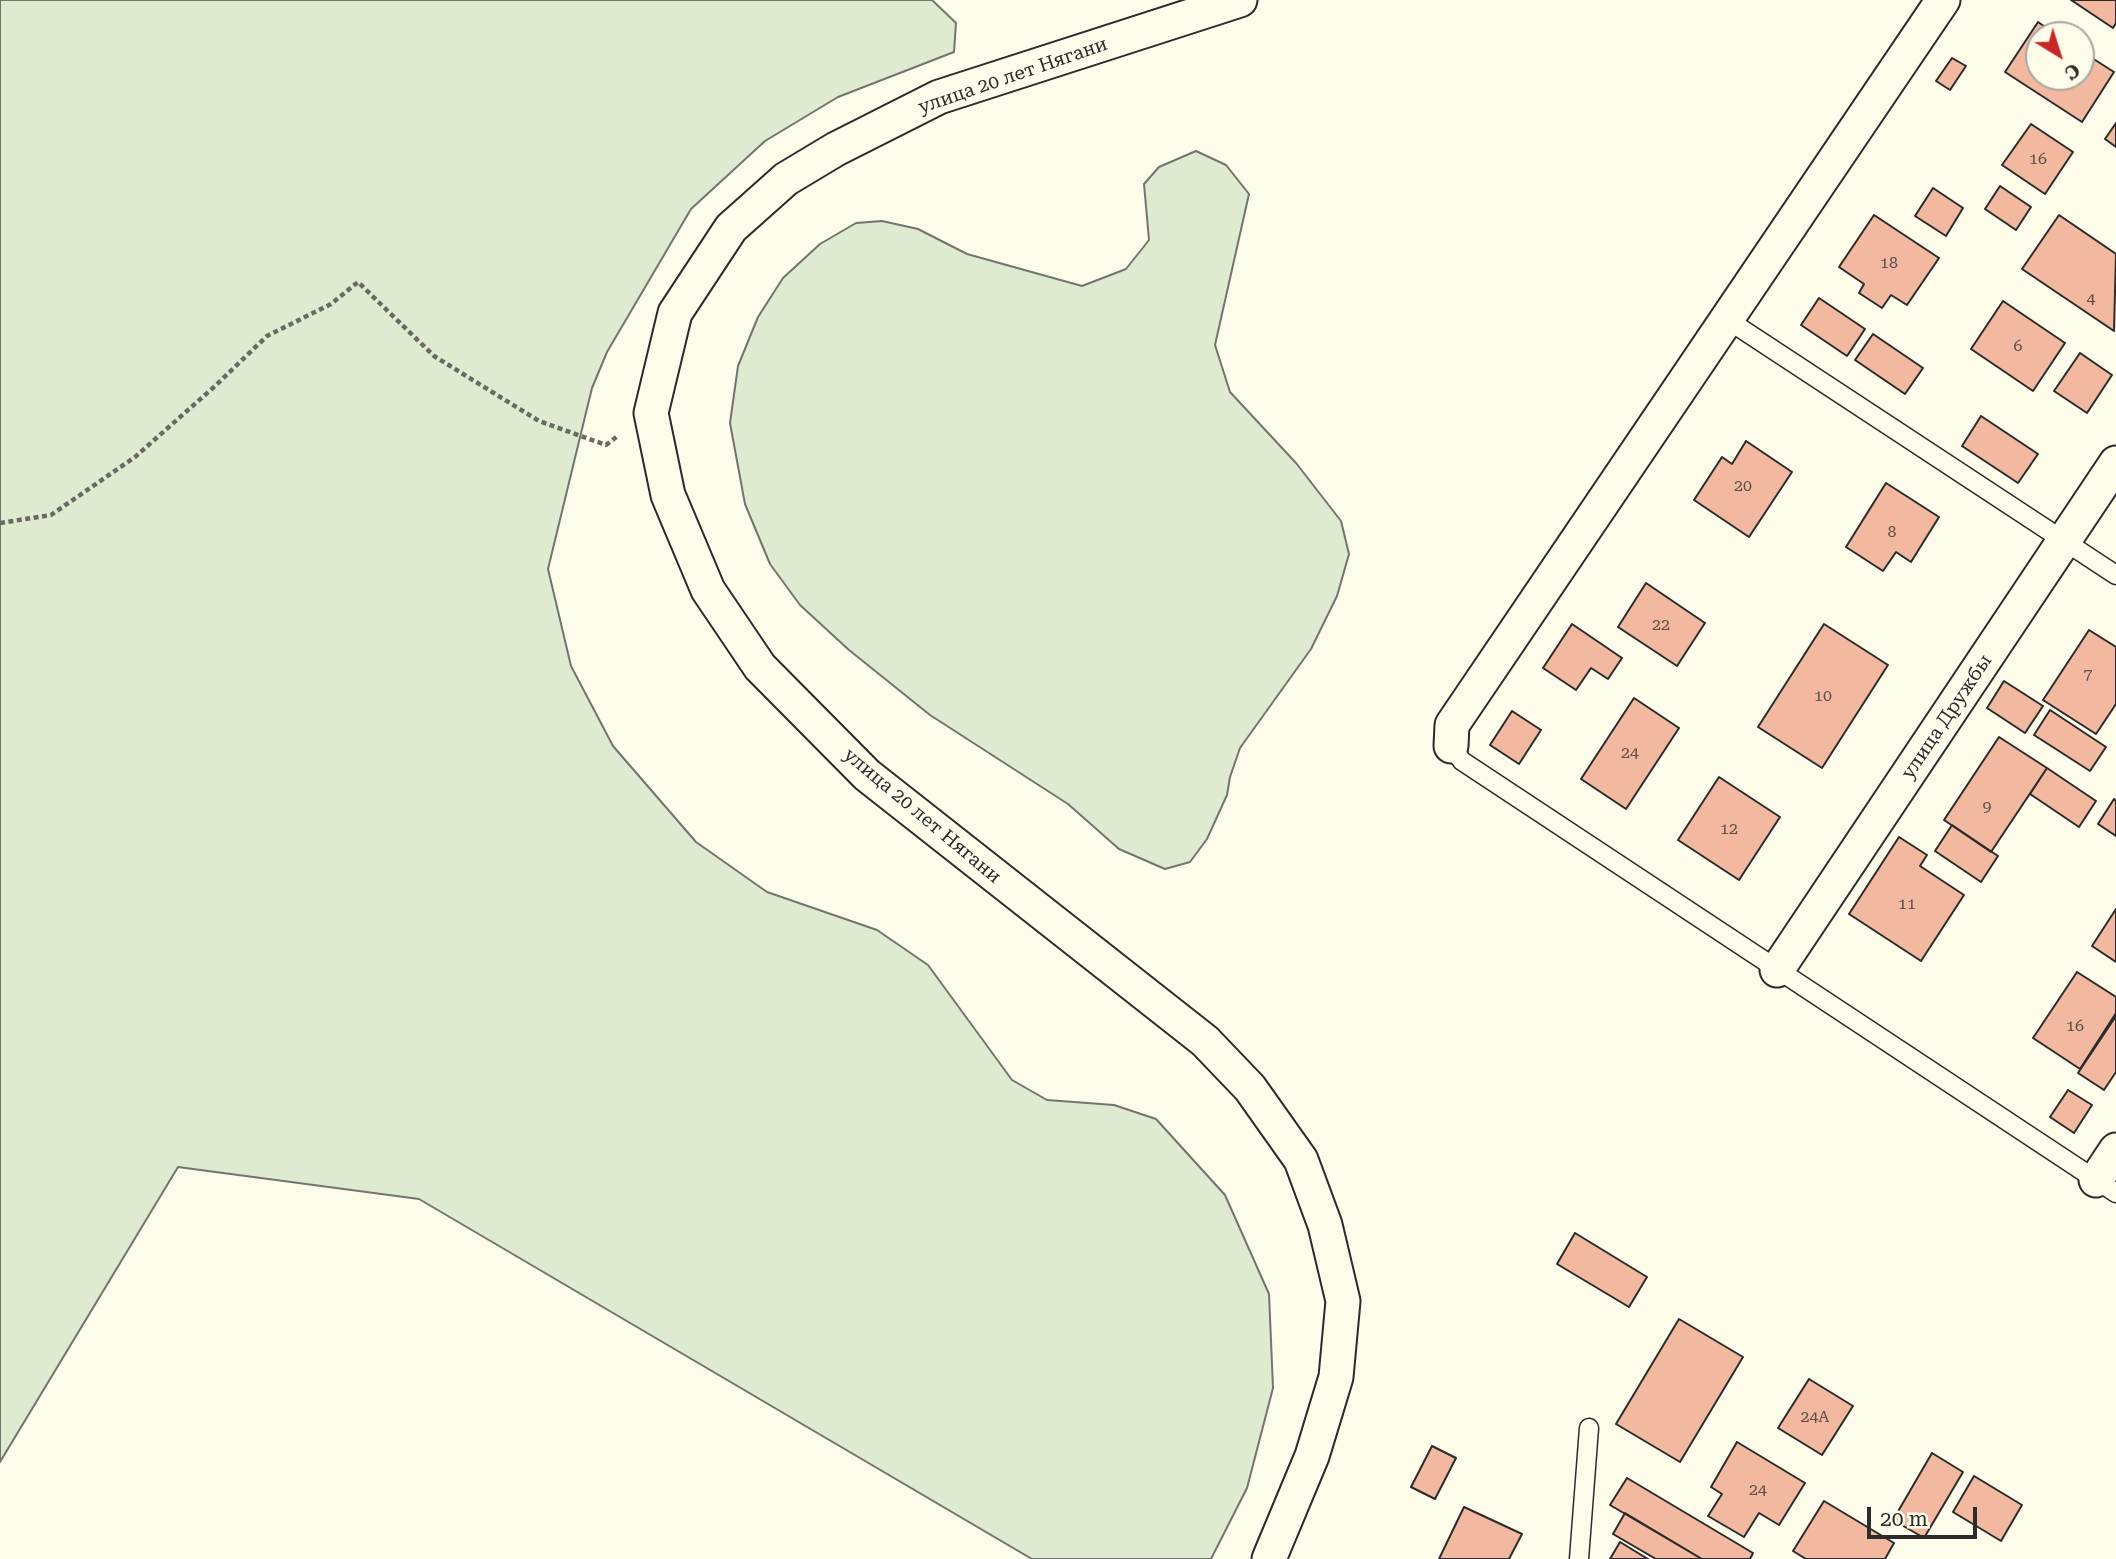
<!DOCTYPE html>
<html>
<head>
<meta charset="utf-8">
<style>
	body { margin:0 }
	#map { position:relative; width:2116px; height:1559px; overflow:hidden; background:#fdfbea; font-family:"Roboto Serif",serif }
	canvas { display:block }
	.north { position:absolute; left:2025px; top:21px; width:70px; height:70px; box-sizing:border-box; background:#fdfbea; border:2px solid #a9a89e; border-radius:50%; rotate:142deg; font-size:19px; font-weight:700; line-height:28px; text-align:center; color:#2b2b2b }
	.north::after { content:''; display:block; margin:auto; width:24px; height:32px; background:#c62828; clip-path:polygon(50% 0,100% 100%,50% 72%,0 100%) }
	.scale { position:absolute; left:1867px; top:1507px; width:110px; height:32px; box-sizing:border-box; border:4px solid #2b2b2b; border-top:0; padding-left:9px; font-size:21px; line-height:24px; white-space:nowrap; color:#2b2b2b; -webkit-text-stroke:5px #fdfbea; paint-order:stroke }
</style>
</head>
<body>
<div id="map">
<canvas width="2116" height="1559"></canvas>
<div class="north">С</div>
<div class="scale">20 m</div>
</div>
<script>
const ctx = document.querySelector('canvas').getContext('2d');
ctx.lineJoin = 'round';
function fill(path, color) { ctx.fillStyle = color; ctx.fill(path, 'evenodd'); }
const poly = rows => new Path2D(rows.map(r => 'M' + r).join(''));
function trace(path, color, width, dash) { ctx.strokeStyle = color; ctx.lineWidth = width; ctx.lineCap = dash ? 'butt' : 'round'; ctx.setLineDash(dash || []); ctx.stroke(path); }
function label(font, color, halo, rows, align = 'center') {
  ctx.font = font + ' "Roboto Serif",serif'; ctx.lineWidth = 5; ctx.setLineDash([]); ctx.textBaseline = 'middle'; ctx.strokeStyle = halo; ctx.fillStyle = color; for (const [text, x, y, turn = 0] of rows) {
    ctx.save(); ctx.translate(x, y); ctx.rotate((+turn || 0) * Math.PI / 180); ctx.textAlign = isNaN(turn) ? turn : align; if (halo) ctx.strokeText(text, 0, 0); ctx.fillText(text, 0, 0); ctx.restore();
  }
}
const green = poly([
	[0,0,932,0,956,23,954,52,838,97,765,141,691,209,607,352,592,388,548,569,571,666,613,746,696,842,767,892,877,930,928,965,1012,1080,1047,1100,1114,1105,1156,1119,1225,1195,1269,1294,1273,1388,1247,1488,1211,1559,1032,1559,419,1199,178,1167,0,1462,0,0],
	[1196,151,1226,165,1249,194,1215,345,1230,392,1296,463,1341,521,1349,554,1337,596,1311,649,1240,748,1230,777,1227,795,1207,839,1190,862,1165,869,1119,849,1068,804,930,715,849,650,800,605,770,564,745,504,730,423,738,366,758,317,783,278,820,244,856,223,882,221,918,229,967,254,1082,286,1126,269,1149,240,1144,184,1159,167,1196,151]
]);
const building = poly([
	[2071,0,2116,0,2116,23,2113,28,2071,0],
	[2038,22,2057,35,2039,35,2039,77,2081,77,2081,51,2114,72,2082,122,2005,72,2038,22],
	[1952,58,1966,66,1950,90,1936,81,1952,58],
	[2116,123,2116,147,2105,139,2116,123],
	[2031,124,2073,152,2045,194,2002,165,2031,124],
	[2000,186,2031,207,2016,230,1985,209,2000,186],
	[1933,188,1963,208,1946,236,1915,216,1933,188],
	[1874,215,1939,258,1907,305,1891,295,1882,308,1859,293,1864,284,1839,267,1874,215],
	[2059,215,2116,254,2114,331,2022,269,2059,215],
	[1819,298,1865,329,1847,356,1801,325,1819,298],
	[2003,301,2065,343,2033,391,1971,349,2003,301],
	[1873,334,1923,368,1905,394,1855,360,1873,334],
	[2080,353,2112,375,2087,413,2054,391,2080,353],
	[1981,416,2038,454,2018,483,1962,446,1981,416],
	[1746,441,1792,472,1749,537,1694,500,1722,457,1732,464,1746,441],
	[1886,483,1939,517,1911,562,1896,552,1883,571,1846,547,1886,483],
	[1646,583,1705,623,1677,666,1618,627,1646,583],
	[1572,624,1622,658,1608,679,1591,668,1576,690,1543,668,1572,624],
	[1824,624,1888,665,1822,768,1758,727,1824,624],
	[2089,630,2116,647,2116,704,2096,734,2043,700,2089,630],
	[2004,681,2043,706,2025,733,1987,708,2004,681],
	[1634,698,1679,728,1626,809,1581,779,1634,698],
	[2050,710,2106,747,2090,771,2034,735,2050,710],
	[1512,711,1541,730,1519,764,1490,745,1512,711],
	[1999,737,2047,768,1991,852,1944,820,1999,737],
	[2047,768,2096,801,2079,827,2030,794,2047,768],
	[1719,777,1780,817,1739,880,1678,840,1719,777],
	[2114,799,2116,801,2116,836,2098,824,2114,799],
	[1952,825,1998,856,1981,882,1935,851,1952,825],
	[1899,837,1927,855,1920,866,1964,895,1921,961,1849,914,1899,837],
	[2116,909,2116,962,2092,946,2116,909],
	[2077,972,2116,997,2116,1013,2080,1069,2033,1038,2077,972],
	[2116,1016,2116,1072,2104,1090,2078,1073,2116,1016],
	[2068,1090,2092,1105,2074,1133,2050,1117,2068,1090],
	[1575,1233,1647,1277,1629,1307,1557,1264,1575,1233],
	[1679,1319,1743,1357,1680,1462,1616,1424,1679,1319],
	[1809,1379,1853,1406,1822,1455,1778,1428,1809,1379],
	[1737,1442,1805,1483,1779,1525,1759,1513,1744,1537,1708,1516,1722,1494,1711,1487,1737,1442],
	[1432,1446,1456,1458,1435,1499,1411,1487,1432,1446],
	[1932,1453,1963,1472,1924,1538,1893,1520,1932,1453],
	[1974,1476,2022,1505,2001,1541,1953,1512,1974,1476],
	[1627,1478,1753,1553,1750,1559,1702,1559,1610,1505,1627,1478],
	[1824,1501,1894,1543,1885,1559,1806,1559,1793,1551,1824,1501],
	[1464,1507,1522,1534,1509,1559,1439,1559,1464,1507],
	[1625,1513,1702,1559,1656,1559,1613,1534,1625,1513],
	[1620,1542,1648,1559,1610,1559,1620,1542]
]);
const path = poly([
	[0,523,51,515,135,457,214,387,267,336,331,304,358,282,434,356,539,421,606,445,619,435]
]);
const lane = poly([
	[1728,320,2116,575],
	[1451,746,1462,761,2116,1193],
	[1579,1559,1589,1428]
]);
const street = poly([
	[1240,0,939,97,836,149,786,179,731,228,675,313,651,413,668,495,708,590,760,667,867,775,1205,1041,1250,1088,1301,1160,1325,1225,1343,1301,1336,1377,1312,1456,1269,1559],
	[1451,746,1452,725,1943,0],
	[1777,970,2116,463],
	[2096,1180,2116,1150]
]);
const numberNames = [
	["16",2038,159],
	["18",1889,263],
	["4",2091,299],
	["6",2018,346],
	["20",1743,486],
	["8",1892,532],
	["22",1661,625],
	["7",2088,674],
	["10",1823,696],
	["24",1630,753],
	["9",1987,807],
	["12",1729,829],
	["11",1907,904],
	["16",2075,1026],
	["24А",1815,1417],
	["24",1758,1490]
];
const streetNames = [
	["улица 20 лет Нягани",1013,76,-19],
	["улица Дружбы",1947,717,-56],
	["улица 20 лет Нягани",922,816,40]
];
fill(green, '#deebd1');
trace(green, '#74746e', 2);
fill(building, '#f2b8a0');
trace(building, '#2b2b2b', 2);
trace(lane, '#2b2b2b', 21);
trace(street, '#2b2b2b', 37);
trace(path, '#6a6964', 4.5, [5, 3.5]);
trace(lane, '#fdfbea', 18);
trace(street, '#fdfbea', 33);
label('16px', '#5d4e48', null, numberNames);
label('19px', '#2b2b2b', '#fdfbea', streetNames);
</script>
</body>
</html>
